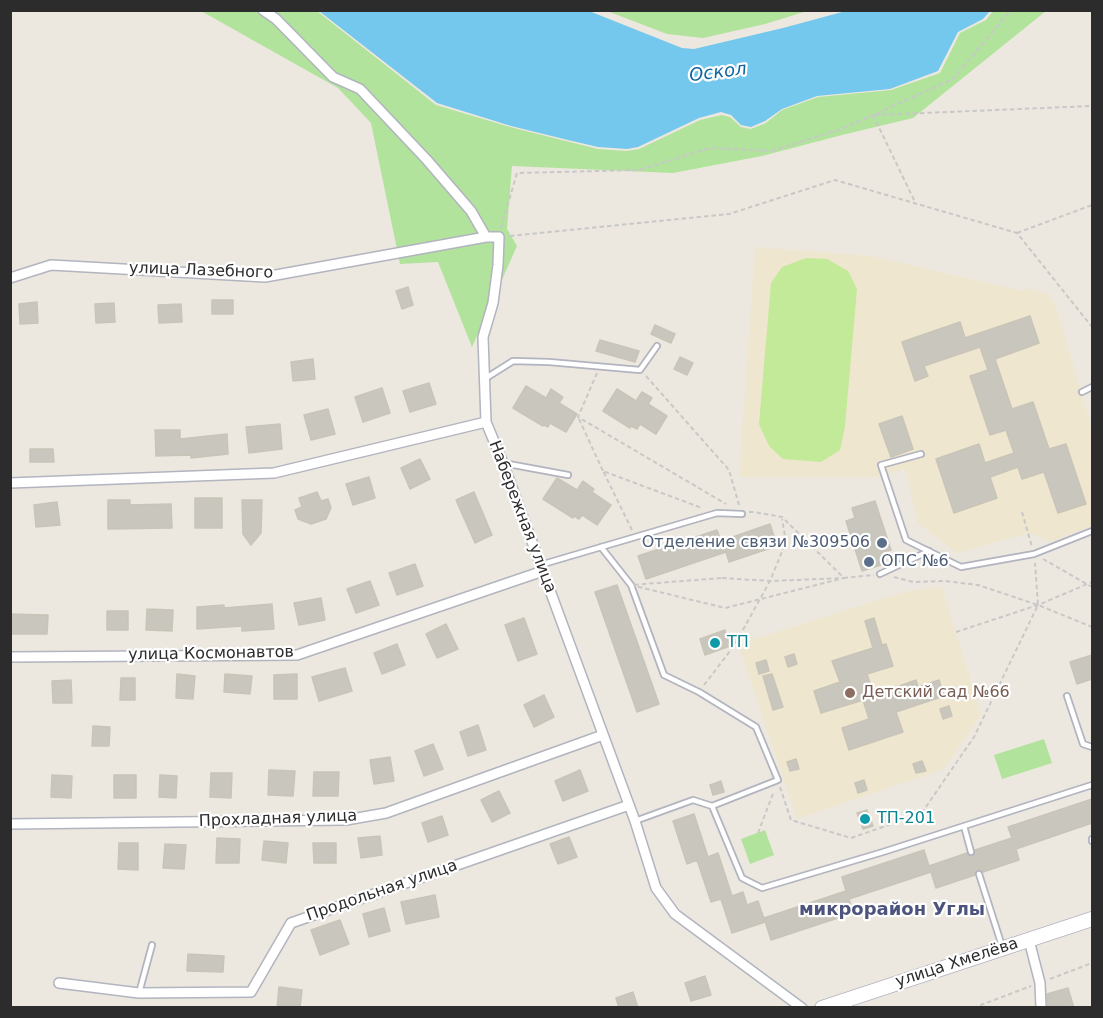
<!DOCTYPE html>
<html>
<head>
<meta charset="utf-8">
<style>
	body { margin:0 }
	#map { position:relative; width:1103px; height:1018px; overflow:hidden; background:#ede8df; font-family:"DejaVu Sans",sans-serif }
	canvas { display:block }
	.frame { position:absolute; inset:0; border:12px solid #2c2c2c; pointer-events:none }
</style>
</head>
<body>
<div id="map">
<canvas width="1103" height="1018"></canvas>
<div class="frame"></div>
</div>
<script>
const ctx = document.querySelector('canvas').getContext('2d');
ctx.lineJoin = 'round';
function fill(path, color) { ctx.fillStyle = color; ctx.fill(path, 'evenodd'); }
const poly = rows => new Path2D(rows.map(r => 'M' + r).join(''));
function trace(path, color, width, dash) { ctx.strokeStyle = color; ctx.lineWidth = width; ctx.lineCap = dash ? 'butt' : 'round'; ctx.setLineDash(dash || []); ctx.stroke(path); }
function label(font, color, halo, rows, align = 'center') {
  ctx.font = font + ' "DejaVu Sans",sans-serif'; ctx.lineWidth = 4.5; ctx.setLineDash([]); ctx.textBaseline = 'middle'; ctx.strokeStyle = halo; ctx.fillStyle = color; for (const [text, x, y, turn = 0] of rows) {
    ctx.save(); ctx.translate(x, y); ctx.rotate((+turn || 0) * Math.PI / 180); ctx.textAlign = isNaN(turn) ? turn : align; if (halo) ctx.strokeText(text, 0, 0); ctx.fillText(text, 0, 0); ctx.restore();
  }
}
const education = poly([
	[755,247,871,256,1018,290,1031,289,1049,295,1057,310,1092,429,1092,526,1049,542,1038,536,1028,533,957,553,917,523,906,469,877,477,739,477],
	[942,587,981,715,944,769,797,819,738,644,908,591]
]);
const green = poly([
	[201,11,317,11,436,105,510,127,598,149,627,151,639,149,700,120,722,115,730,117,741,127,751,129,766,123,782,110,818,97,891,90,940,73,960,33,986,20,993,11,1046,11,913,118,842,135,762,156,673,173,512,166,507,229,517,246,472,347,438,262,400,264,371,123,338,88],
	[607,11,807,11,765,24,703,38,667,34],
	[1044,739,1052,763,1002,779,994,755],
	[765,830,774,855,750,864,741,839]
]);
const pitch = poly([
	[806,258,827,259,848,271,857,289,845,426,840,450,821,462,783,459,769,446,759,424,771,283,782,267]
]);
const water = poly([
	[319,11,589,11,682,48,694,49,783,28,846,11,990,11,983,19,958,32,938,71,890,89,817,96,782,109,765,121,751,127,741,125,731,115,721,112,699,118,638,147,627,149,598,147,568,140,511,126,437,103]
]);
const building = poly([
	[408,287,413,305,402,309,396,291,408,287],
	[212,300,233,300,233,314,212,314,212,300],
	[37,302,38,323,20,324,19,304,37,302],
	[114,303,115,322,96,323,95,304,114,303],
	[181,304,182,322,159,323,158,305,181,304],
	[1030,316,1039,343,995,359,1012,409,1033,402,1049,449,1066,444,1086,504,1058,513,1044,472,1022,479,1018,467,990,477,997,498,954,513,936,459,979,444,985,463,1014,453,1006,430,990,435,970,376,988,370,980,347,924,366,928,376,915,381,902,342,960,322,965,338,1030,316],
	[655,325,675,334,671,343,651,334,655,325],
	[600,340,639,351,635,362,596,351,600,340],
	[680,357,693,363,687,375,674,369,680,357],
	[313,359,315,379,293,381,291,362,313,359],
	[429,383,436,404,410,412,403,391,429,383],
	[526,386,546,398,551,389,563,397,559,403,577,414,566,432,550,423,548,427,544,425,543,426,513,408,526,386],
	[382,388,390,413,363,422,355,397,382,388],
	[617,389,636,401,642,392,652,398,648,404,667,416,656,434,640,424,637,429,631,426,630,428,603,411,617,389],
	[328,409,335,434,311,440,304,415,328,409],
	[902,416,913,449,891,457,879,424,902,416],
	[280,424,282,449,249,453,246,427,280,424],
	[155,430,180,430,180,439,227,434,228,454,191,458,191,455,156,456,155,430],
	[30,449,53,449,54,462,30,462,30,449],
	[420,459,430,479,410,489,401,468,420,459],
	[369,477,375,498,353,505,346,484,369,477],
	[557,478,577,490,583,481,594,489,592,492,611,505,597,525,582,515,579,519,574,516,573,518,543,499,557,478],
	[317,492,321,501,328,499,331,508,326,519,311,524,298,519,295,510,302,507,299,498,317,492],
	[474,492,492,535,475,543,456,500,474,492],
	[195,498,222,498,222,528,195,528,195,498],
	[108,500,130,500,130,505,171,504,172,528,108,529,108,500],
	[242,500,262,500,261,533,251,545,243,534,242,500],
	[875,501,891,550,881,553,884,564,862,571,846,521,855,518,852,508,875,501],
	[57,502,60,525,36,527,34,505,57,502],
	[770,524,777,546,729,562,726,552,646,579,638,556,717,530,721,541,770,524],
	[415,564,423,586,397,595,389,573,415,564],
	[370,581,379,605,356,613,347,589,370,581],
	[617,585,659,704,637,712,595,592,617,585],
	[321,598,325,620,299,625,294,603,321,598],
	[272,604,274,629,242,631,242,626,197,629,197,607,224,605,224,608,272,604],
	[147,609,173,610,172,631,146,630,147,609],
	[107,611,128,611,128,630,107,630,107,611],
	[10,614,48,615,47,634,10,634,10,614],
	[524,618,537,654,518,661,505,625,524,618],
	[874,618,882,645,886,644,893,666,867,674,874,695,916,680,918,687,939,680,944,696,896,712,903,732,849,750,842,728,869,719,863,700,821,713,814,691,840,682,832,661,873,648,865,621,874,618],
	[446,624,458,649,437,658,426,634,446,624],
	[725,630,730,646,705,655,700,639,725,630],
	[397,644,405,665,382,674,374,653,397,644],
	[794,654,797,664,788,667,785,657,794,654],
	[1092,655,1092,679,1077,684,1070,662,1092,655],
	[766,660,769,671,759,674,756,663,766,660],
	[345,668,352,691,319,701,312,677,345,668],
	[177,674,195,676,193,699,176,698,177,674],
	[225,674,252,676,250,694,224,692,225,674],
	[297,674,297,699,274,699,274,675,297,674],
	[772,674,783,707,773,710,763,676,772,674],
	[121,678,135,678,135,700,120,700,121,678],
	[71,680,72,703,53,703,52,681,71,680],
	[544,695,554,717,534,727,524,705,544,695],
	[949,706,952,716,943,719,940,709,949,706],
	[478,725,486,750,468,756,460,732,478,725],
	[93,726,110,727,109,746,92,746,93,726],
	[433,744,443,769,424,776,415,751,433,744],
	[390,757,394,781,374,784,370,760,390,757],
	[796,759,799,769,790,771,787,762,796,759],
	[922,761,926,771,916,773,913,764,922,761],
	[269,770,295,771,293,796,268,795,269,770],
	[580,770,588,791,563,801,555,781,580,770],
	[314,772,339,772,338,796,313,796,314,772],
	[211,773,232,773,231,798,210,797,211,773],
	[52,775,72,776,71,798,51,797,52,775],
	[114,775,136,775,136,798,114,798,114,775],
	[160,775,177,776,176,798,159,797,160,775],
	[864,780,867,790,858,793,855,783,864,780],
	[721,781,724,792,713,795,710,785,721,781],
	[499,791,510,813,492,822,481,800,499,791],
	[1092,799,1092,823,1016,849,1019,860,983,872,977,870,975,875,936,888,931,872,849,899,853,913,771,940,764,918,846,891,842,877,924,850,929,866,967,853,973,856,975,850,1012,838,1008,827,1092,799],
	[867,810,873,826,863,829,857,813,867,810],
	[694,814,708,857,718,853,732,896,743,892,747,905,758,901,765,922,732,933,721,899,711,902,697,860,687,864,673,821,694,814],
	[442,816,448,835,428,842,422,823,442,816],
	[380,836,382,855,361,858,358,838,380,836],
	[569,837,577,857,558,864,550,844,569,837],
	[217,838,240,839,239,863,216,863,217,838],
	[264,841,288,843,286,863,262,860,264,841],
	[119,843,138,843,138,870,118,869,119,843],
	[313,843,336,843,336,863,314,863,313,843],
	[165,844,186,845,184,869,163,868,165,844],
	[435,895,439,917,406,924,401,902,435,895],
	[384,908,390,931,369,937,363,914,384,908],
	[340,920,349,944,320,955,311,930,340,920],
	[188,954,224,956,223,972,187,971,188,954],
	[705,976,711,995,691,1001,685,983,705,976],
	[279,987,302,990,300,1008,277,1008,279,987],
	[1068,988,1074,1008,1048,1008,1047,994,1068,988],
	[633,992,638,1008,619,1008,616,998,633,992]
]);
const path = poly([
	[873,115,915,202],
	[875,115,1092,106],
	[501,228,517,173,639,170,710,148,772,151,844,128,953,79,1011,10],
	[1017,233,1092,205],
	[510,236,729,214,835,180,1017,233,1092,327],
	[597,373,578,417,726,504],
	[646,376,729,470,739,505],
	[579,419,603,471],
	[749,512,754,512,782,517,844,578,874,575],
	[1022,512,1032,547],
	[632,530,603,471,702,508],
	[1043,559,1092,587],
	[894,577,913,582,945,581,978,585,1038,605,1092,627],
	[722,578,770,581,844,578,725,608,631,585,722,578],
	[956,632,1038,605,1092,582],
	[704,685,734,646,770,581,786,542,782,519],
	[780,787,791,820,851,838,921,814,974,737,1038,605,1035,563],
	[758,833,774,791],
	[1050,979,1092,963],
	[973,1008,1031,986]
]);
const service = poly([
	[486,378,513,361,549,362,640,370,657,346],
	[1082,392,1092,387],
	[921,454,881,465,906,540,961,567,1034,554,1092,531],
	[503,463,568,475],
	[601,547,631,585,664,675,699,692,756,727,778,780,712,806,742,878,762,888,883,852,1092,785],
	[540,565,717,513,742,514],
	[880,574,929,551],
	[1067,696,1083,744,1092,747],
	[635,821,693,800,712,806],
	[964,826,971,852],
	[1092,839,1092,841],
	[979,874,1002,946],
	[139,993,152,945]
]);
const minor = poly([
	[263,10,276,19,333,77,360,89,427,160,471,211,486,237],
	[10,278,51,265,265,277,486,237,499,237,498,265,493,303,483,337,486,422,503,463,635,821,656,888,675,914,802,1008],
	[10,483,274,473,486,422],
	[10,657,297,655,543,571],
	[10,824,346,820,386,813,603,735],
	[1029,940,1040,983,1041,1008],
	[59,983,139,993,251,992,291,923,629,805]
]);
const secondary = poly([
	[822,1008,1092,919]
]);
const markers = [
	[882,543,6,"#5c6f8a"],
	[869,562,6,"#5c6f8a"],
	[715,643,6,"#0f9aa8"],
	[850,693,6,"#8d6e63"],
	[865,819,6,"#0f9aa8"]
];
const streetNames = [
	["улица Лазебного",201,271,2],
	["Набережная улица",522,517,69],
	["улица Космонавтов",211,654,-1],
	["Прохладная улица",278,819,-2],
	["Продольная улица",382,891,-19],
	["улица Хмелёва",957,963,-18]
];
const serviceNames = [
	["Отделение связи №309506",870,543],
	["ОПС №6",881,562,"left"]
];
const cultureNames = [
	["ТП",727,643],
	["ТП-201",877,819]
];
const educationNames = [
	["Детский сад №66",862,693]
];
const waterNames = [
	["Оскол",718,73,-7]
];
const neighbourhoodNames = [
	["микрорайон Углы",892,910]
];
fill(education, '#eee6cf');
fill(green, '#b1e39c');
fill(pitch, '#c3ea98');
fill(water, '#74c7ed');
fill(building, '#c9c6bd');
trace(building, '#c9c4b8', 1.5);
trace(service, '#b2b4bf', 8);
trace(minor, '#b2b4bf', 12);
trace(secondary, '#b2b4bf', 16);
trace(path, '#c8c8c8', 2, [4.5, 3]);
trace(service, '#fff', 4.5);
trace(minor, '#fff', 9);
trace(secondary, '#fff', 14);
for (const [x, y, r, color] of markers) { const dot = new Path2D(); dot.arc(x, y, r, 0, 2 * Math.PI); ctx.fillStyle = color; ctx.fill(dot); trace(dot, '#fff', 2); }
label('16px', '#2c2c2c', '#fff', streetNames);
label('16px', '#4e5e75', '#fff', serviceNames, 'right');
label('16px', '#0d838f', '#fff', cultureNames, 'left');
label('16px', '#785e54', '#fff', educationNames, 'left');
label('italic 18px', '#0f659d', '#fff', waterNames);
label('bold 18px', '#4c537d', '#fff', neighbourhoodNames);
</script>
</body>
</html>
